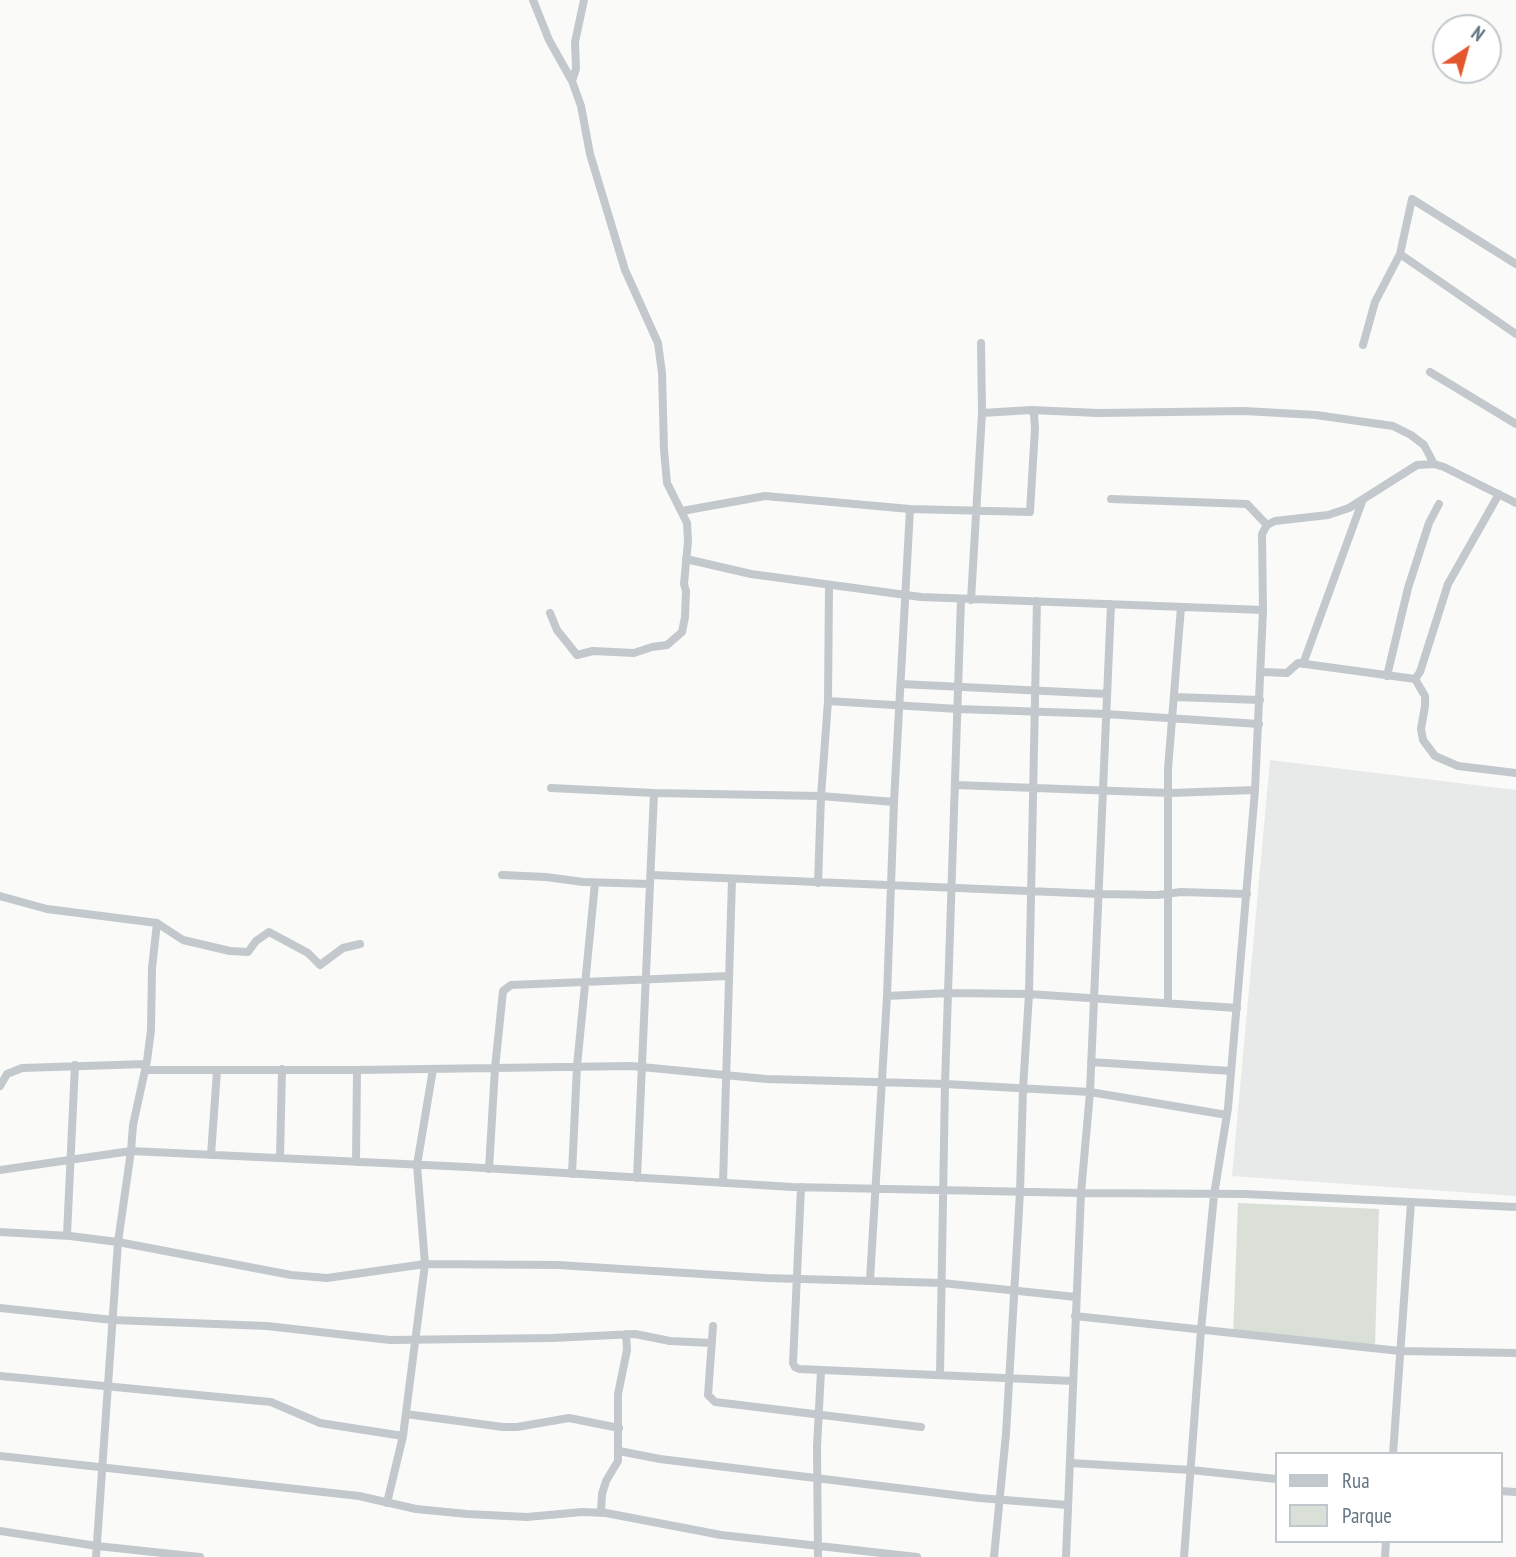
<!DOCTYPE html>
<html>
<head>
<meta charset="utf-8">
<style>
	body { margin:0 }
	#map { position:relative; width:1516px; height:1557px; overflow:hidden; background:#fafaf8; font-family:"PT Sans Narrow",sans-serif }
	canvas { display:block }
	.legend { position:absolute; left:1275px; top:1452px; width:228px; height:91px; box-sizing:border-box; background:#fff; border:2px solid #c1c8cd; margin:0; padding:9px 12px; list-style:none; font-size:21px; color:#657683 }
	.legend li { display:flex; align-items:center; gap:14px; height:35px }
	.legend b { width:35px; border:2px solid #c1c8cd }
	.north { position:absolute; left:1432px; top:14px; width:70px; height:70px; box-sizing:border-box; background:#fff; border:2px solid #c1c8cd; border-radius:50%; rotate:36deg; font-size:19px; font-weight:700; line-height:28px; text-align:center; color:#657683 }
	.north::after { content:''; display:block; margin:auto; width:24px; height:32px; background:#e4572e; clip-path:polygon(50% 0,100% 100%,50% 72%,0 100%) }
</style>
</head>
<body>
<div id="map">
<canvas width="1516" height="1557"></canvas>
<ul class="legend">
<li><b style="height:9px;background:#c3c8cc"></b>Rua</li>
<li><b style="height:19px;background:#dadfd7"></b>Parque</li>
</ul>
<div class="north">N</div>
</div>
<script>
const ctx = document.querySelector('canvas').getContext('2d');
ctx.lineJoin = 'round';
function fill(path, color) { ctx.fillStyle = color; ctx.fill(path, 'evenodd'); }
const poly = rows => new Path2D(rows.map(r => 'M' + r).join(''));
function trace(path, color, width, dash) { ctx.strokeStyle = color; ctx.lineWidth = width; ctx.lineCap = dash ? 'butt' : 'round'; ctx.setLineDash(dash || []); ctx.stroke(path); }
const built = poly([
	[1270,760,1516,790,1516,1196,1232,1176]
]);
const green = poly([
	[1238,1203,1379,1209,1375,1346,1233,1337]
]);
const street = poly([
	[533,0,549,40,572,81,581,106,590,154,625,270,658,343,662,373,664,450,667,483,687,523,688,541,684,584,686,591,685,617,682,632,667,645,652,647,634,653,593,651,577,655,557,630,550,613],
	[572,81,576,69,575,42,584,0],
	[1400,254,1516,334],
	[1363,345,1375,302,1400,254,1412,199,1516,264],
	[1430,372,1516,424],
	[1031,410,1098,413,1244,411,1316,415,1393,426,1411,435,1424,445,1434,464],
	[1111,499,1247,504,1267,525],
	[682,511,765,496,910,509,1030,512,1035,428,1034,414,1031,410,982,413],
	[686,559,751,574,921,597,1263,610],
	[971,600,982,413,981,343],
	[1303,664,1363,499],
	[1261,672,1287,673,1298,663,1415,679,1425,696,1425,706,1421,729,1423,740,1435,756,1458,766,1516,773],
	[1387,676,1408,588,1429,523,1439,504],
	[1415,679,1420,672,1448,584,1499,494],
	[901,684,1107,694],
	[1174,697,1260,700],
	[828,701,958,709,1106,714,1259,724],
	[955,785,1170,793,1255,790],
	[551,788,654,793,821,796,894,802],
	[502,875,546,877,583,882,650,884],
	[651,875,1099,894,1157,895,1181,892,1247,894],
	[818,883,821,796,828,701,829,585],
	[0,896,47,909,157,923,183,940,230,951,248,952,256,941,269,932,308,953,320,965,343,948,360,944],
	[887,996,949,993,1029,994,1237,1008],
	[1168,1001,1168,769,1181,607],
	[1091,1062,1231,1071],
	[145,1070,357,1070,631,1066,766,1079,945,1084,1090,1092,1227,1115],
	[0,1086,7,1074,22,1068,146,1064],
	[211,1155,217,1071],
	[280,1158,282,1069],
	[356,1162,357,1070],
	[489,1169,495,1068,503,991,511,985,729,976],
	[0,1170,131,1151,133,1125,147,1061,151,1030,152,968,157,923],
	[572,1174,577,1066,595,883],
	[637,1178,654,793],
	[723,1183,732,879],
	[801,1187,793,1363,795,1367,799,1369,1073,1381],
	[0,1232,70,1236,118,1242,291,1275,327,1278,425,1264,558,1265,766,1278,942,1283,1076,1297],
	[67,1235,75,1065],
	[870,1280,887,996,894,802,910,509],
	[0,1308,113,1320,267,1326,390,1340,552,1338,635,1334,670,1341,712,1343],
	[1075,1316,1400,1351,1516,1353],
	[713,1326,708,1395,715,1402,921,1427],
	[940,1375,945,1084,961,599],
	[0,1376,271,1402,320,1423,403,1436],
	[406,1414,503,1427,517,1427,569,1418,619,1428],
	[619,1451,660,1459,979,1498,1068,1505],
	[1393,1454,1411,1202],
	[0,1456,359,1496,416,1509,467,1514,527,1517,582,1512,606,1513,721,1535,917,1557],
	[1070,1463,1191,1470,1276,1479],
	[1500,1491,1516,1492],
	[387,1503,403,1436,425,1264,417,1165,433,1069],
	[601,1512,602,1494,606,1481,618,1461,618,1394,627,1350,626,1334],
	[0,1531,97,1546,200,1557],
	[96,1557,118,1242,131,1151,467,1167,792,1187,1081,1193,1245,1194,1516,1207],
	[818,1557,817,1447,821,1370],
	[994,1557,1006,1434,1020,1192,1023,1089,1029,994,1037,601],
	[1066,1557,1081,1193,1090,1092,1111,604],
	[1184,1557,1201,1330,1214,1195,1228,1108,1255,790,1263,610,1262,534,1267,525,1275,521,1328,515,1349,508,1417,465,1434,464,1444,467,1516,503],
	[1385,1557,1386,1541]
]);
fill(built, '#e8e9e9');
fill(green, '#dadfd7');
trace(street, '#c3c8cc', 8);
</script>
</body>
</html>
